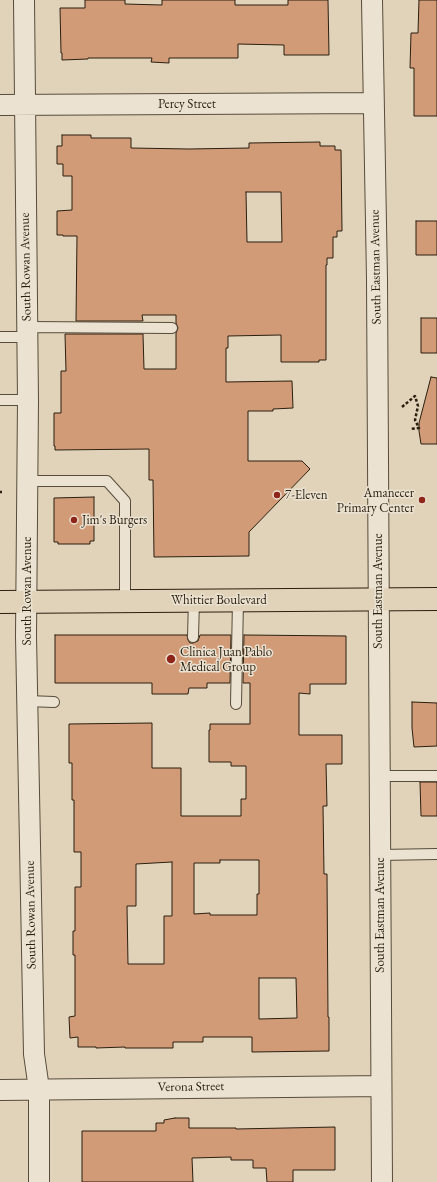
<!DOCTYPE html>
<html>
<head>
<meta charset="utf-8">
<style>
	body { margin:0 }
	canvas { display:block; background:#e0d3ba }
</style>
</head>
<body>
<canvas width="437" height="1182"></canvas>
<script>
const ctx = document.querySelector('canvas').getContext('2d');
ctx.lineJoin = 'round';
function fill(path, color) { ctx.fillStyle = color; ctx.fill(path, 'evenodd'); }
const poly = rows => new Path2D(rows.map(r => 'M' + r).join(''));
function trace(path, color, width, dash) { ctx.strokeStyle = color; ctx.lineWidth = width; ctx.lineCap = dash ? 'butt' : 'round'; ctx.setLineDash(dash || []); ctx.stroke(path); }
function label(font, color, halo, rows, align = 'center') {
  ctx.font = font + ' "EB Garamond",serif'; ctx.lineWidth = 3; ctx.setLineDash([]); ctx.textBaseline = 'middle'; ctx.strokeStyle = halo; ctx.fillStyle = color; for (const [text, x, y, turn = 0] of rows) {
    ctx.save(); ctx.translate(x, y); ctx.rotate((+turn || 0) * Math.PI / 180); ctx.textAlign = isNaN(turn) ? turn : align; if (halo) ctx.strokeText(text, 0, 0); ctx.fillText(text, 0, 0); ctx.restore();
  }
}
const building = poly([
	[85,0,125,0,125,4,162,5,162,0,235,0,235,5,288,5,288,0,328,0,329,55,284,55,284,45,238,44,238,58,169,58,169,63,151,62,152,58,88,58,88,59,62,60,62,53,61,53,60,8,85,8,85,0],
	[419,0,437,0,437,116,414,116,414,68,410,68,411,33,418,33,419,0],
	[62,135,91,135,91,138,131,138,131,148,189,149,249,148,249,143,320,142,320,146,335,146,335,150,341,150,342,231,337,231,337,237,333,237,333,258,327,258,327,265,326,265,326,360,319,360,319,362,281,362,281,335,228,336,228,348,226,348,226,382,292,381,293,408,273,409,273,411,248,411,248,461,302,461,310,469,249,532,249,556,154,557,153,480,149,480,149,449,55,450,55,446,54,446,54,413,61,413,61,371,66,371,65,334,143,334,144,369,176,369,176,333,178,328,176,323,176,315,142,315,143,321,76,321,77,236,63,236,63,235,57,235,57,211,72,210,72,176,63,176,63,164,57,164,57,146,62,146,62,135],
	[246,192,281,192,282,242,247,242,246,192],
	[416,221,437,221,437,255,416,255,416,221],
	[421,318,437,318,437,353,421,353,421,318],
	[431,377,437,378,437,444,421,444,419,431,419,423,431,377],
	[94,497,94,541,90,541,90,544,58,544,58,542,54,542,54,498,94,497],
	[55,635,187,635,188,640,190,643,193,643,198,641,200,635,231,635,230,683,207,683,207,688,189,688,188,694,152,694,152,683,55,683,55,635],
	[244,635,346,636,346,684,310,684,310,694,299,693,299,735,342,735,342,764,326,764,327,806,323,806,324,874,327,874,328,1017,329,1017,329,1051,252,1052,252,1037,203,1037,203,1042,173,1042,173,1048,125,1048,125,1047,96,1048,96,1047,78,1047,78,1037,70,1038,69,1017,75,1016,75,955,73,955,73,931,75,931,75,887,81,887,81,852,74,852,74,800,72,800,72,763,69,763,69,724,152,723,152,768,181,768,181,816,241,816,241,799,246,799,246,766,231,766,231,762,209,762,209,730,210,730,210,724,250,724,250,683,243,683,244,635],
	[220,860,259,860,259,894,257,894,257,915,210,915,210,913,194,914,194,863,220,863,220,860],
	[172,862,172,916,164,916,164,964,128,964,127,906,136,906,136,864,172,862],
	[259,978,296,978,297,1018,259,1019,259,978],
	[412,702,437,703,437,746,414,747,412,728,412,702],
	[420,782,437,782,437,816,421,816,420,782],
	[175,1118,189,1118,189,1128,236,1128,236,1129,335,1127,335,1170,293,1170,293,1182,267,1182,266,1168,253,1168,253,1160,231,1160,231,1157,192,1158,193,1182,82,1182,82,1131,156,1131,156,1123,164,1123,164,1120,175,1118]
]);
const path = poly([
	[402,407,415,396,418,406,415,420,419,428,410,429],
	[0,492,2,492]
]);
const lane = poly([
	[27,327,172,328],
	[0,337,27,337],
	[0,400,28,400],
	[27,481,107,481,125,501,125,601],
	[193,637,194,600],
	[27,701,54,702],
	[236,704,238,600],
	[379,776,437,776],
	[380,855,437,854]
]);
const street = poly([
	[24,0,28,400,26,636,34,1054,39,1089,39,1182],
	[372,0,377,279,382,1182],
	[0,105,373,103],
	[0,1090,381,1086]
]);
const primary = poly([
	[0,602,437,599]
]);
const markers = [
	[277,495,4,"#8f2418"],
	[422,500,4,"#8f2418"],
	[74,520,4,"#8f2418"],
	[171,659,5,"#8f2418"]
];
const streetNames = [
	["Percy Street",187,104],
	["South Rowan Avenue",26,267,-91],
	["South Eastman Avenue",376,267,-91],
	["South Rowan Avenue",27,591,-90],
	["South Eastman Avenue",378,591,-90],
	["Whittier Boulevard",219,600],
	["South Rowan Avenue",31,915,-91],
	["South Eastman Avenue",380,915,-90],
	["Verona Street",191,1087,-1]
];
const poiNames = [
	["Amanecer",414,493,"right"],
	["Primary Center",414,508,"right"],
	["7-Eleven",285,495],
	["Jim's Burgers",82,520],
	["Clinica Juan Pablo",180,652],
	["Medical Group",180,667]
];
fill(building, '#d19b78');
trace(building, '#2b1f0f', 1);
trace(lane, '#584c3a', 12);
trace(street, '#584c3a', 22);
trace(primary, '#2b1f0f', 24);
trace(path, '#2b1f0f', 2.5, [3, 2]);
trace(lane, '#ebe2d2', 10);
trace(street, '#ebe2d2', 20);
trace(primary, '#e0d3ba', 22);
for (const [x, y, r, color] of markers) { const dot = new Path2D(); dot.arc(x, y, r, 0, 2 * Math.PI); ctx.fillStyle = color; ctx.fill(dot); trace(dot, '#ebe2d2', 1.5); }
label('13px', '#2b1f0f', '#ebe2d2', streetNames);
label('13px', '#2b1f0f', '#ebe2d2', poiNames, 'left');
</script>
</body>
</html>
